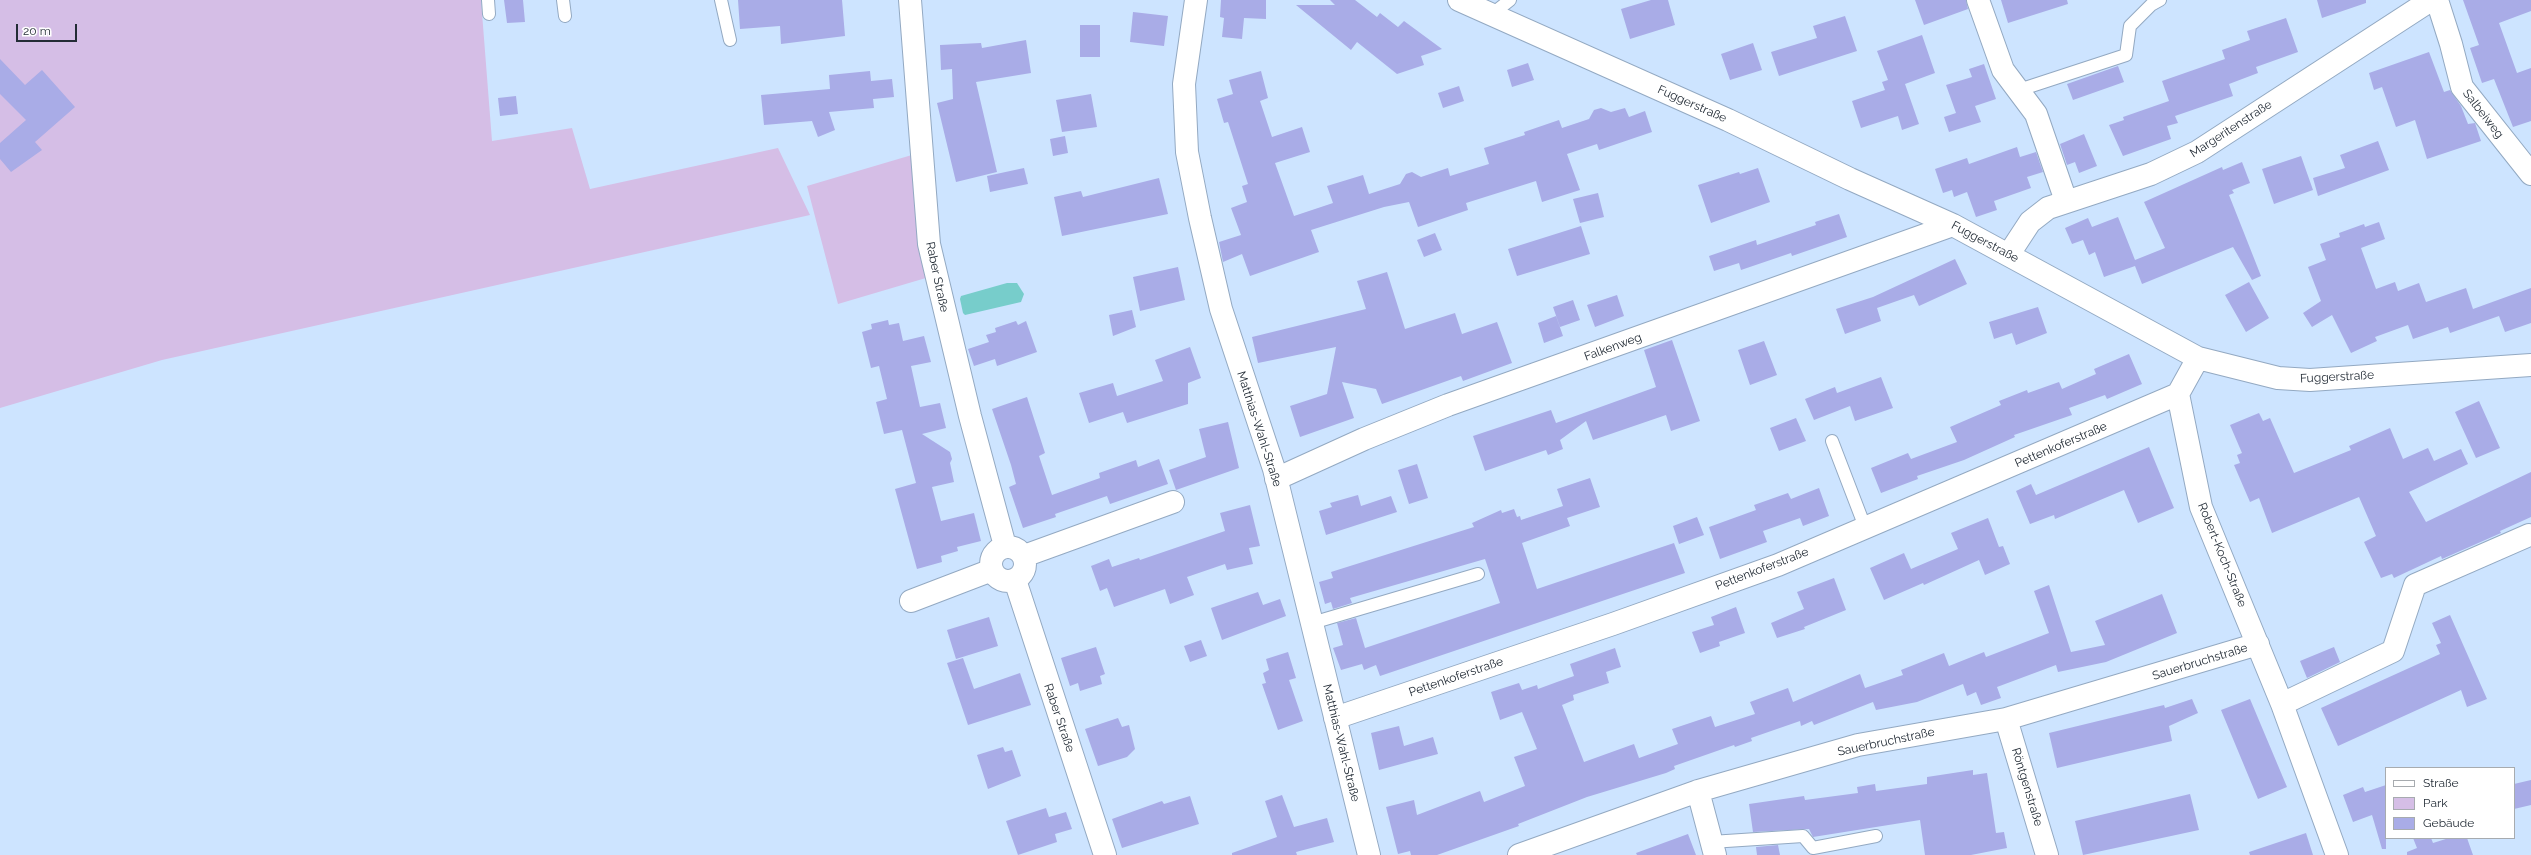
<!DOCTYPE html>
<html>
<head>
<meta charset="utf-8">
<style>
	body { margin:0 }
	#map { position:relative; width:2531px; height:855px; overflow:hidden; background:#cde4ff; font-family:Raleway,sans-serif }
	canvas { display:block }
	.legend { position:absolute; left:2385px; top:767px; width:130px; height:72px; box-sizing:border-box; background:#fff; border:1px solid #a7abaf; margin:0; padding:5px 7px; list-style:none; font-size:12px; color:#232c36 }
	.legend li { display:flex; align-items:center; gap:8px; height:20px }
	.legend b { width:20px; border:1px solid #a7abaf }
	.scale { position:absolute; left:16px; top:24px; width:61px; height:18px; box-sizing:border-box; border:2px solid #232c36; border-top:0; padding-left:5px; font-size:12px; line-height:14px; white-space:nowrap; color:#232c36; -webkit-text-stroke:3px #fff; paint-order:stroke }
</style>
</head>
<body>
<div id="map">
<canvas width="2531" height="855"></canvas>
<ul class="legend">
<li><b style="height:5px;background:#fff"></b>Straße</li>
<li><b style="height:11px;background:#d5bee6"></b>Park</li>
<li><b style="height:11px;background:#a9ace7"></b>Gebäude</li>
</ul>
<div class="scale">20 m</div>
</div>
<script>
const ctx = document.querySelector('canvas').getContext('2d');
ctx.lineJoin = 'round';
function fill(path, color) { ctx.fillStyle = color; ctx.fill(path, 'evenodd'); }
const poly = rows => new Path2D(rows.map(r => 'M' + r).join(''));
function trace(path, color, width, dash) { ctx.strokeStyle = color; ctx.lineWidth = width; ctx.lineCap = dash ? 'butt' : 'round'; ctx.setLineDash(dash || []); ctx.stroke(path); }
function label(font, color, halo, rows, align = 'center') {
  ctx.font = font + ' Raleway,sans-serif'; ctx.lineWidth = 3; ctx.setLineDash([]); ctx.textBaseline = 'middle'; ctx.strokeStyle = halo; ctx.fillStyle = color; for (const [text, x, y, turn = 0] of rows) {
    ctx.save(); ctx.translate(x, y); ctx.rotate((+turn || 0) * Math.PI / 180); ctx.textAlign = isNaN(turn) ? turn : align; if (halo) ctx.strokeText(text, 0, 0); ctx.fillText(text, 0, 0); ctx.restore();
  }
}
const green = poly([
	[0,0,481,0,492,141,572,128,590,189,778,148,810,215,162,360,0,408],
	[922,152,936,275,838,304,807,186]
]);
const water = poly([
	[1007,283,1017,283,1024,294,1021,302,965,315,963,313,960,299,961,296]
]);
const building = poly([
	[504,0,523,0,525,22,507,23],
	[738,0,842,0,845,36,781,44,780,26,740,29],
	[1221,0,1266,0,1266,19,1244,18,1242,39,1222,37,1224,18,1220,17],
	[1330,0,1355,0,1377,17,1380,13,1398,27,1404,21,1442,49,1421,56,1424,65,1397,74,1357,42,1351,50,1296,5,1335,5],
	[1651,0,1668,0,1675,25,1630,39,1621,9],
	[1915,0,1966,0,1968,9,1924,25],
	[2001,0,2067,0,2068,4,2008,23],
	[2317,0,2366,0,2366,3,2322,18],
	[2463,0,2531,0,2531,11,2499,23,2517,73,2531,68,2531,121,2513,127,2494,79,2482,83,2470,48,2479,45],
	[1133,12,1168,16,1164,46,1130,42],
	[1845,16,1857,51,1779,76,1771,52,1817,38,1813,26],
	[2286,18,2298,52,2256,67,2258,73,2229,84,2233,96,2175,116,2178,123,2167,126,2171,139,2123,156,2109,125,2124,120,2123,117,2169,101,2162,81,2225,59,2222,50,2250,40,2247,31],
	[1080,25,1100,25,1100,57,1080,57],
	[1922,35,1935,73,1905,84,1919,124,1902,130,1898,116,1861,128,1852,101,1885,90,1882,82,1888,80,1877,51],
	[1026,40,1031,73,976,82,997,172,956,182,937,103,953,99,952,69,941,70,940,45,981,43,982,48],
	[1753,43,1762,70,1730,80,1721,54],
	[2429,52,2444,92,2450,90,2461,106,2468,124,2475,123,2481,141,2427,159,2415,120,2396,127,2382,87,2374,90,2369,73],
	[0,59,25,85,42,70,75,107,35,142,42,150,11,172,0,159,0,143,26,120,0,94],
	[1528,63,1534,80,1512,87,1507,70],
	[1984,64,1996,99,1975,106,1981,122,1949,132,1944,117,1956,113,1946,85,1972,77,1969,69],
	[2118,66,2124,82,2073,100,2067,84],
	[870,71,871,81,892,79,894,97,873,99,874,108,829,112,835,130,818,137,812,121,764,125,761,95,830,89,829,75],
	[1261,71,1268,98,1260,101,1272,137,1302,127,1310,152,1275,163,1294,216,1333,203,1327,186,1363,175,1369,194,1400,184,1406,174,1412,172,1421,177,1448,168,1450,176,1489,164,1484,148,1525,135,1524,132,1559,120,1562,128,1589,119,1594,110,1601,108,1611,112,1625,108,1629,117,1645,111,1652,132,1599,150,1597,144,1567,154,1580,190,1542,202,1536,181,1466,203,1468,210,1418,227,1409,202,1384,207,1311,230,1319,252,1250,276,1242,254,1223,262,1219,242,1241,235,1231,208,1247,202,1242,186,1248,184,1228,122,1224,123,1217,99,1233,94,1229,80],
	[1459,86,1464,101,1443,108,1438,93],
	[1091,94,1097,127,1062,132,1056,100],
	[516,96,518,114,500,116,498,98],
	[2084,134,2097,166,2079,173,2075,162,2067,165,2060,144],
	[1065,136,1068,153,1053,156,1050,139],
	[2378,141,2389,170,2318,196,2313,178,2345,168,2340,155],
	[2017,147,2020,157,2036,152,2043,172,2027,177,2031,188,1994,201,1997,210,1976,217,1967,192,1954,197,1952,190,1943,193,1935,169,1967,158,1969,164],
	[2301,156,2313,190,2274,204,2262,169],
	[2242,162,2250,183,2232,190,2234,193,2229,195,2261,276,2252,280,2233,247,2142,284,2135,266,2104,277,2095,252,2089,255,2083,240,2072,244,2065,228,2088,218,2092,227,2118,217,2135,260,2165,248,2144,202,2222,167,2223,170],
	[1024,168,1028,184,990,192,987,176],
	[1758,168,1770,202,1711,223,1698,185,1739,172,1740,174],
	[1159,178,1168,214,1062,236,1054,197,1081,191,1083,197],
	[1598,193,1604,217,1580,223,1573,199],
	[1839,214,1847,237,1792,256,1791,253,1741,270,1739,263,1714,271,1709,256,1756,240,1757,245,1816,225,1815,222],
	[2379,222,2385,239,2361,248,2376,289,2395,282,2398,291,2419,283,2426,302,2466,288,2473,309,2531,288,2531,323,2505,332,2499,316,2450,333,2448,327,2413,339,2408,325,2375,337,2377,341,2351,353,2332,315,2312,327,2303,313,2321,301,2308,267,2326,260,2320,244,2340,237,2339,233,2364,224,2365,227],
	[1581,226,1590,254,1517,276,1508,249],
	[1435,233,1442,250,1424,257,1417,240],
	[1955,259,1967,284,1919,306,1914,295,1877,308,1881,321,1845,334,1836,309,1873,297],
	[1178,267,1185,300,1140,311,1133,277],
	[1387,272,1405,329,1455,313,1462,334,1497,322,1512,363,1463,381,1461,376,1382,404,1376,389,1342,382,1354,418,1300,437,1290,406,1327,394,1336,347,1258,363,1252,337,1366,309,1357,281],
	[2249,282,2269,318,2246,332,2225,295],
	[1617,295,1624,316,1595,327,1587,305],
	[1573,300,1580,320,1560,327,1553,307],
	[2038,307,2047,333,2016,345,2012,333,1994,339,1989,322],
	[1132,310,1136,327,1113,336,1109,315],
	[1556,316,1563,336,1544,343,1538,323],
	[888,320,889,325,899,323,903,341,924,336,931,362,911,366,920,407,940,403,946,428,922,434,950,452,952,459,950,463,954,482,932,487,941,521,974,513,981,541,957,547,958,551,941,556,942,562,917,569,895,489,916,483,902,430,884,434,876,402,887,399,879,366,871,368,862,332,872,329,871,324],
	[1016,321,1018,325,1026,321,1037,352,997,366,995,359,974,366,968,349,989,342,986,335,996,332,995,328],
	[1672,340,1700,421,1671,431,1666,415,1593,440,1586,421,1560,440,1563,449,1548,455,1546,450,1485,471,1473,436,1551,410,1556,423,1656,387,1644,350],
	[1764,341,1777,375,1750,385,1738,350],
	[1190,347,1201,378,1188,383,1188,404,1127,423,1123,412,1089,423,1079,393,1113,383,1117,396,1163,381,1155,360],
	[2129,354,2142,384,2107,399,2105,395,2069,408,2072,415,2014,435,2015,437,1964,460,1917,476,1918,479,1881,493,1871,468,1908,453,1911,459,1957,442,1950,427,2001,405,1999,401,2027,390,2028,393,2059,382,2062,389,2096,374,2094,369],
	[1881,377,1893,408,1855,421,1850,406,1814,420,1805,399,1835,387,1837,393],
	[1027,397,1045,453,1039,456,1052,495,1100,478,1099,473,1136,460,1138,467,1159,459,1168,484,1110,504,1107,496,1055,514,1056,517,1023,528,1009,487,1016,484,1011,465,992,409],
	[2479,401,2500,448,2476,458,2455,412],
	[2259,413,2263,421,2270,418,2294,473,2351,450,2349,446,2390,428,2403,459,2428,448,2434,461,2461,449,2468,464,2409,492,2426,522,2531,472,2531,517,2500,531,2501,533,2442,559,2441,556,2394,578,2392,574,2381,578,2364,542,2376,536,2359,497,2272,533,2259,498,2250,502,2234,465,2240,463,2237,455,2242,453,2230,425],
	[1796,418,1806,441,1779,451,1770,428],
	[1228,422,1239,468,1176,490,1169,470,1206,457,1199,429],
	[2149,447,2174,508,2138,523,2124,490,2055,519,2054,515,2030,524,2016,491,2031,484,2036,495],
	[1417,464,1428,498,1409,504,1398,470],
	[1590,478,1600,507,1567,518,1570,526,1522,543,1537,589,1674,543,1685,573,1380,676,1376,665,1364,670,1362,664,1341,670,1333,648,1343,645,1337,623,1356,618,1365,648,1500,603,1485,559,1350,598,1352,603,1333,609,1331,602,1325,604,1319,582,1333,578,1331,572,1474,527,1472,523,1501,510,1502,513,1514,509,1517,517,1520,516,1521,520,1563,506,1557,489],
	[1819,488,1829,516,1803,526,1800,518,1763,531,1767,542,1720,559,1709,527,1756,510,1754,505,1788,493,1791,499],
	[1358,495,1361,506,1391,496,1397,512,1326,535,1319,511,1332,507,1330,503],
	[1250,505,1260,546,1249,548,1253,564,1227,570,1225,564,1187,577,1194,595,1170,604,1165,589,1114,607,1107,588,1100,591,1091,566,1109,559,1112,567,1139,558,1140,560,1225,531,1220,513],
	[1697,517,1704,535,1679,544,1673,526],
	[1988,518,1999,547,2003,546,2010,564,1985,575,1979,560,1924,585,1923,583,1884,600,1870,568,1904,553,1911,569,1958,549,1951,533],
	[1834,578,1846,610,1804,627,1805,629,1777,638,1771,623,1804,609,1797,592],
	[2049,585,2071,652,2105,645,2095,621,2162,594,2177,633,2106,662,2058,672,2056,665,1997,687,2001,698,1981,705,1976,692,1967,696,1963,684,1917,702,1876,710,1873,702,1814,725,1812,721,1801,726,1800,721,1751,738,1752,741,1735,747,1734,745,1674,766,1675,769,1666,773,1587,797,1518,824,1519,826,1437,855,1411,855,1410,851,1398,854,1386,807,1414,800,1417,815,1480,791,1484,802,1525,786,1514,757,1537,749,1522,712,1500,720,1491,692,1519,683,1522,690,1537,685,1538,689,1557,682,1574,676,1570,664,1615,648,1621,667,1606,672,1609,683,1573,695,1574,700,1562,705,1584,762,1634,744,1639,758,1678,744,1672,729,1711,716,1715,727,1755,714,1750,702,1788,688,1793,702,1860,674,1865,688,1903,675,1901,670,1944,653,1949,666,1984,652,1986,657,2049,633,2034,591],
	[1258,592,1263,605,1280,599,1286,616,1222,640,1211,608],
	[1736,607,1745,633,1719,642,1720,646,1700,653,1692,632,1714,625,1711,617],
	[2450,615,2487,699,2467,707,2461,690,2338,746,2321,708,2440,654,2436,645,2441,643,2432,623],
	[989,617,998,646,956,659,947,630],
	[1201,640,1207,656,1190,662,1184,646],
	[1096,647,1105,674,1100,676,1102,684,1080,691,1078,683,1070,686,1061,658],
	[2334,647,2340,662,2307,678,2300,661],
	[1288,652,1296,678,1289,680,1303,721,1278,730,1262,684,1266,683,1263,673,1269,670,1266,659],
	[963,658,974,689,1020,673,1031,705,968,725,947,663],
	[2192,699,2198,713,2169,726,2172,741,2057,768,2049,733,2164,705,2165,708],
	[2250,699,2287,787,2258,799,2221,710],
	[1118,718,1122,727,1129,725,1135,749,1127,757,1098,766,1085,729],
	[1399,726,1404,746,1433,737,1438,754,1379,770,1371,733],
	[1003,747,1005,752,1012,750,1021,776,988,789,977,755],
	[1973,770,1973,775,1987,773,1996,833,2004,832,2007,848,1971,855,1925,855,1920,820,1813,837,1809,829,1753,832,1749,804,1804,796,1805,800,1858,793,1857,787,1875,784,1876,791,1927,784,1927,777],
	[2531,780,2531,805,2514,809,2514,784],
	[2386,785,2386,849,2382,849,2372,815,2353,822,2343,795,2363,787,2365,792],
	[2190,794,2199,830,2083,855,2075,821],
	[1282,795,1294,827,1327,818,1334,842,1296,852,1297,855,1232,855,1232,853,1277,837,1265,801],
	[1190,796,1199,824,1122,848,1112,819,1162,801,1164,804],
	[1046,808,1049,817,1066,812,1072,829,1055,834,1057,842,1018,855,1006,821],
	[2306,833,2313,855,2250,855,2249,852],
	[1688,834,1696,855,1637,855,1636,853],
	[2413,838,2431,838,2433,843,2449,838,2467,838,2473,855,2407,855,2407,852,2417,848],
	[1778,845,1780,855,1757,855,1756,847]
]);
const lane = poly([
	[488,0,489,14],
	[563,0,565,16],
	[721,0,730,40],
	[1491,15,1510,0],
	[2019,90,2126,55,2130,26,2151,5,2160,0],
	[1832,441,1865,527],
	[1312,623,1478,574],
	[1711,842,1803,836,1813,848,1876,836]
]);
const street = poly([
	[910,0,929,244,970,416,1005,546],
	[1196,0,1184,84,1187,152,1200,218,1221,309,1274,469,1369,855],
	[1459,0,1728,120,1850,179,1953,225,2198,358,2278,378,2310,380,2531,365],
	[1978,0,2003,70,2036,114,2066,201],
	[2437,0,2451,44,2462,87,2531,174],
	[2009,254,2030,222,2048,208,2151,174,2197,152,2431,0],
	[2198,358,2178,394,2201,507,2282,704,2337,855],
	[1276,479,1364,439,1448,405,1953,225],
	'991 564a17 17 0 1 1 34 0a17 17 0 1 1-34 0Z',
	[1024,556,1173,502],
	[1015,580,1105,855],
	[911,601,992,570],
	[2282,704,2393,651,2415,585,2529,535],
	[1335,718,1613,624,1778,565,2178,394],
	[2006,719,2047,855],
	[1698,791,1715,855],
	[1519,855,1698,791,1858,745,2006,719,2258,644]
]);
const streetNames = [
	["Fuggerstraße",1692,104,24],
	["Salbeiweg",2483,114,52],
	["Margeritenstraße",2231,129,-33],
	["Fuggerstraße",1985,242,28],
	["Raber Straße",937,277,78],
	["Falkenweg",1613,347,-20],
	["Fuggerstraße",2337,377,-3],
	["Matthias-Wahl-Straße",1259,429,72],
	["Pettenkoferstraße",2061,445,-23],
	["Robert-Koch-Straße",2222,555,68],
	["Pettenkoferstraße",1762,569,-21],
	["Sauerbruchstraße",2200,662,-17],
	["Pettenkoferstraße",1456,677,-19],
	["Raber Straße",1059,718,71],
	["Sauerbruchstraße",1886,742,-12],
	["Matthias-Wahl-Straße",1341,743,76],
	["Röntgenstraße",2027,787,73]
];
fill(green, '#d5bee6');
fill(water, '#77cdcb');
fill(building, '#a9ace7');
trace(lane, '#93a9c2', 14);
trace(street, '#93a9c2', 24);
trace(lane, '#fff', 12);
trace(street, '#fff', 22);
label('12px', '#232c36', '#fff', streetNames);
</script>
</body>
</html>
